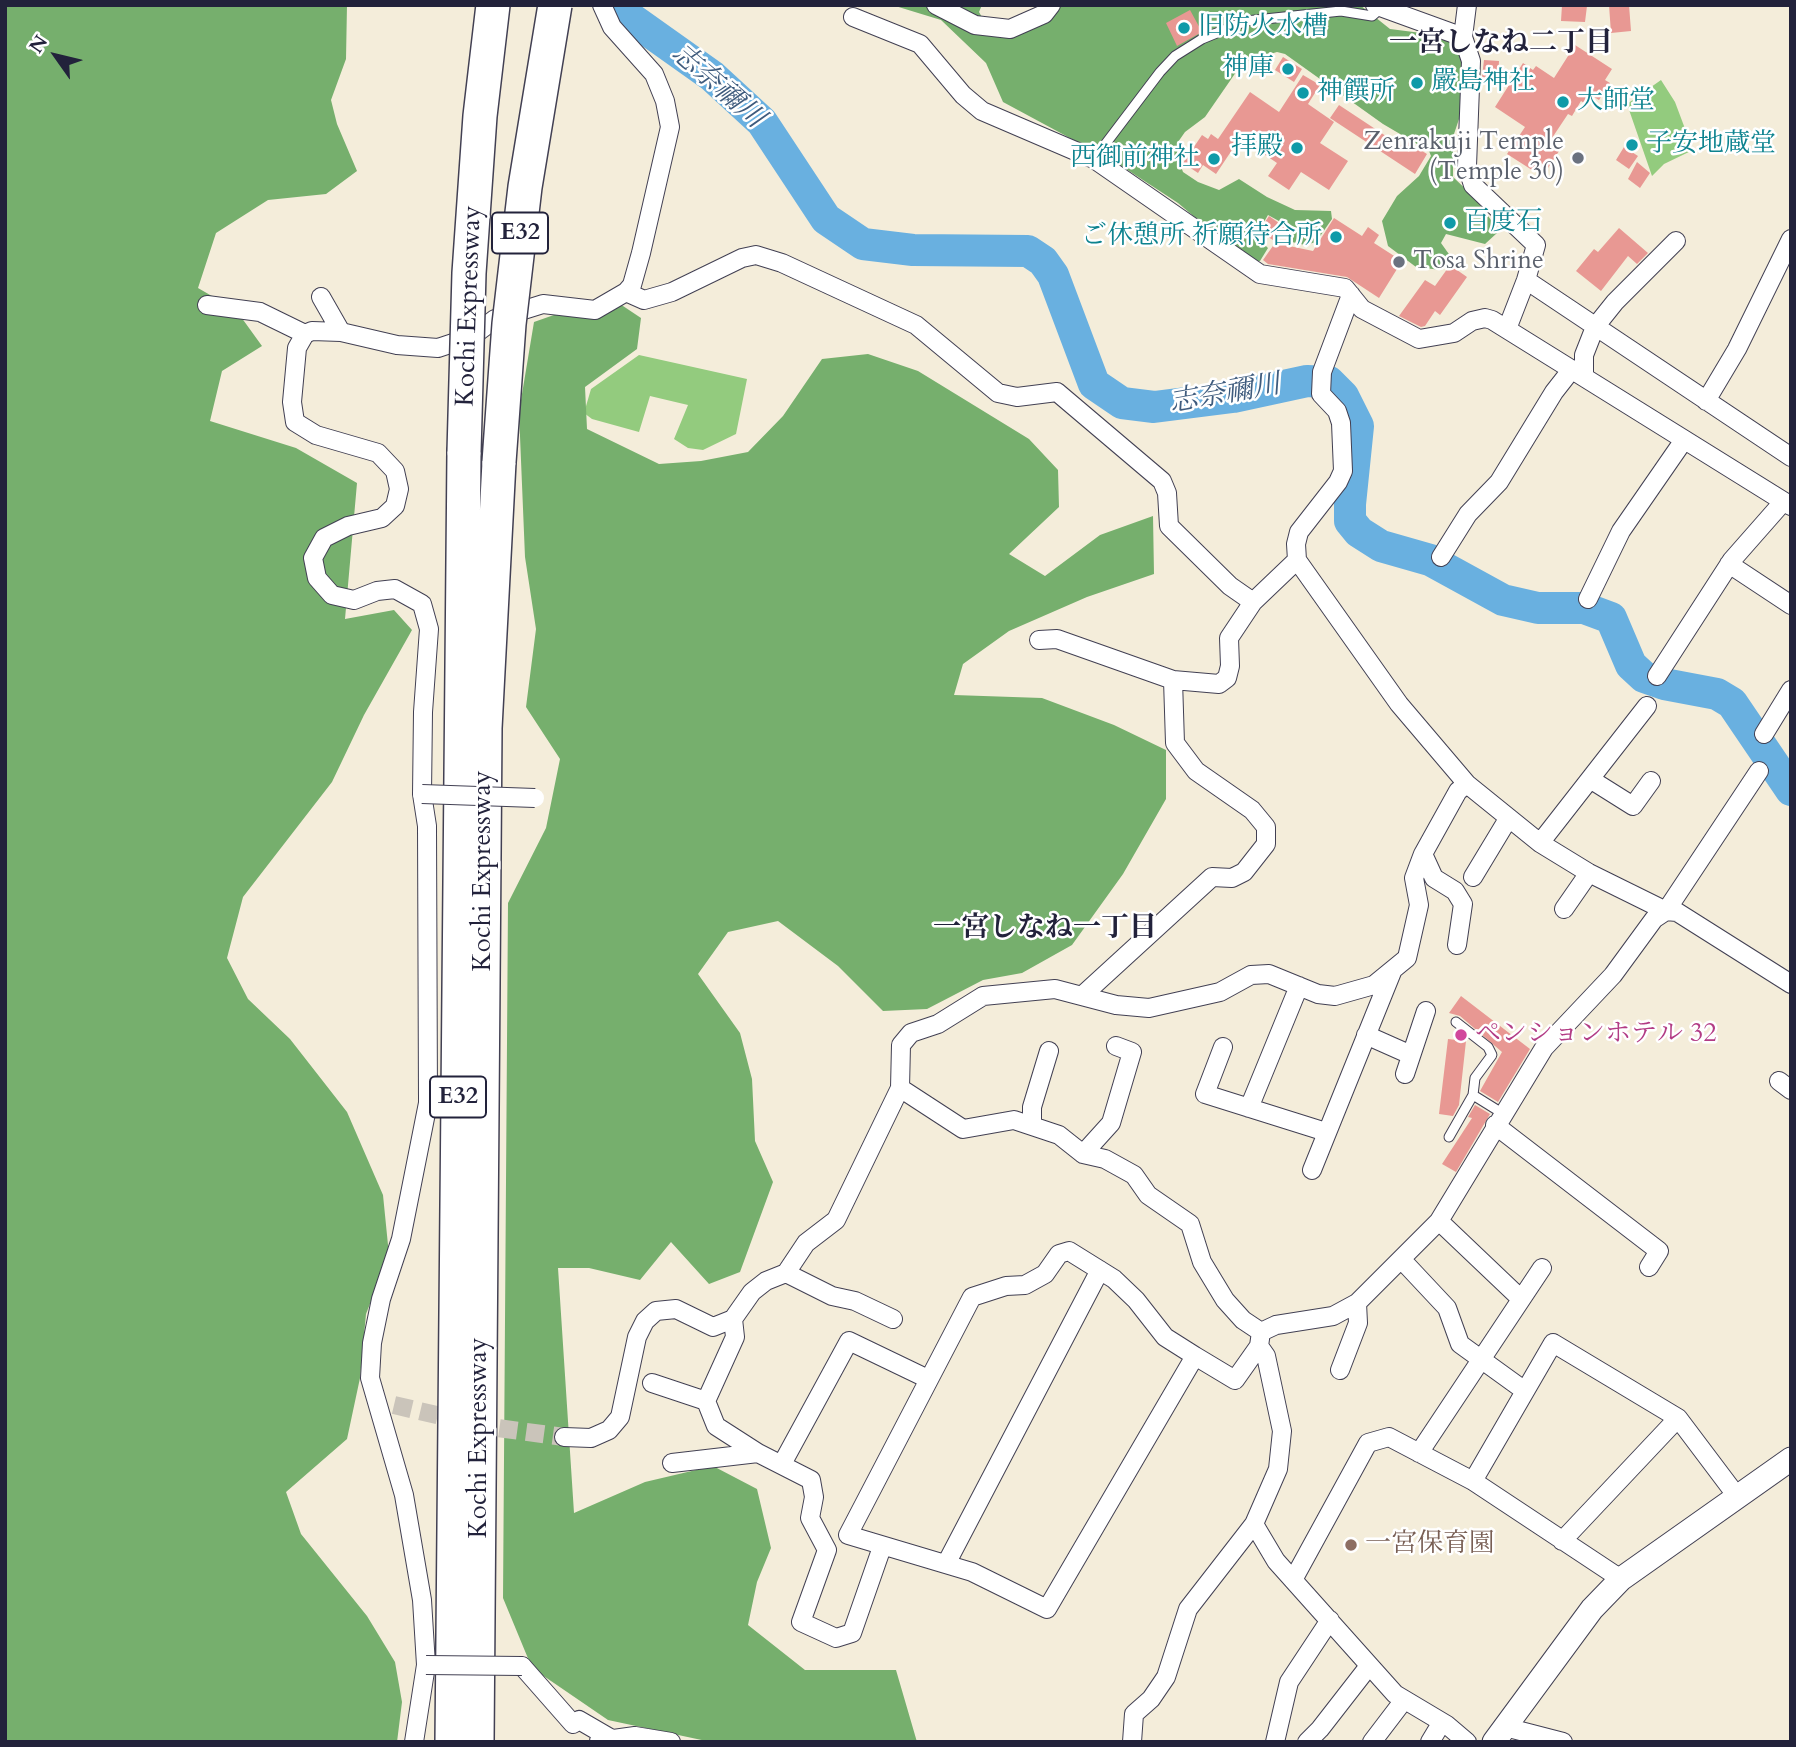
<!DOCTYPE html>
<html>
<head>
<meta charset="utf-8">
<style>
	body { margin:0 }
	#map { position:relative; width:1796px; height:1747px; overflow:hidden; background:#f4edda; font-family:Cardo,serif }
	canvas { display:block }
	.frame { position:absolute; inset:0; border:7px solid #22223b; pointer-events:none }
	.north { position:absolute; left:21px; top:21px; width:70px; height:70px; -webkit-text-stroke:5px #fff; paint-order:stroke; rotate:304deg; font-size:19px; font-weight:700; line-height:28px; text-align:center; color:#22223b }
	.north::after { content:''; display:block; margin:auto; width:24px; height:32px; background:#22223b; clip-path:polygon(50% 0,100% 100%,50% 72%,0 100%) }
</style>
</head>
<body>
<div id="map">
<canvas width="1796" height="1747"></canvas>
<div class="frame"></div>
<div class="north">N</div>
</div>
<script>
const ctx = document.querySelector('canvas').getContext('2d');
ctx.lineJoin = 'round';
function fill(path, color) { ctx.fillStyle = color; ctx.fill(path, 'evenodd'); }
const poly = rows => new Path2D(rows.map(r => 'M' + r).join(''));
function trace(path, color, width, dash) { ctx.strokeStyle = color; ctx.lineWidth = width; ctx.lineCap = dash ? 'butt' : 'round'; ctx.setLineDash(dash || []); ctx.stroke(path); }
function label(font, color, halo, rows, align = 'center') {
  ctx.font = font + ' Cardo,"Noto Serif JP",serif'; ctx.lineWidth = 5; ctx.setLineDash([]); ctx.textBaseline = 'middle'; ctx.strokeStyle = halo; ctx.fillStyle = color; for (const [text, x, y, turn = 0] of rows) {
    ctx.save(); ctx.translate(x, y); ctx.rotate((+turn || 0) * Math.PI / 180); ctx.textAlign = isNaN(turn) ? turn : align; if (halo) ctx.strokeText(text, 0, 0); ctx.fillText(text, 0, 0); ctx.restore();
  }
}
const green = poly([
	[1661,80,1675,102,1693,150,1664,164,1652,176,1627,104],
	[639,355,747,379,736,434,703,450,688,448,674,439,688,405,650,396,639,432,592,419,584,413,591,389]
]);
const forest = poly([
	[5,5,347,5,346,59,331,100,337,124,357,171,326,194,268,200,216,233,198,288,236,310,262,346,222,371,210,421,296,448,357,483,345,619,394,610,412,630,364,715,332,782,243,897,227,958,248,999,290,1039,347,1112,383,1195,389,1255,366,1314,360,1378,347,1439,286,1492,301,1534,367,1616,395,1662,402,1702,397,1742,5,1742],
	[892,5,982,5,979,12,983,19,1012,21,1043,5,1360,5,1390,29,1445,36,1454,44,1462,61,1460,116,1453,137,1453,177,1473,196,1497,228,1497,233,1485,244,1446,234,1441,243,1451,257,1441,270,1416,267,1388,246,1382,221,1397,196,1419,176,1431,156,1429,151,1383,124,1285,54,1277,52,1243,62,1205,117,1185,132,1178,142,1177,155,1183,172,1198,182,1219,190,1239,179,1267,197,1295,210,1331,211,1332,219,1316,242,1305,245,1292,242,1287,237,1288,226,1268,215,1256,236,1268,248,1260,261,1255,261,1223,241,1178,203,1120,165,1003,102,986,63,941,20],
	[608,296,641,318,637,349,585,387,587,429,659,464,701,461,748,452,783,416,822,359,868,354,918,371,1029,439,1058,470,1059,507,1009,554,1045,576,1100,535,1153,516,1154,574,1087,597,1009,631,963,664,954,695,1042,698,1114,725,1166,750,1166,799,1123,874,1072,945,1022,973,983,980,927,1009,883,1011,838,966,778,921,728,932,698,974,740,1033,752,1079,755,1141,773,1182,740,1272,709,1284,671,1242,640,1280,589,1268,558,1268,574,1513,645,1482,713,1466,757,1489,771,1548,757,1582,748,1625,805,1670,896,1670,917,1742,711,1742,608,1720,532,1668,503,1598,508,903,546,828,560,759,526,707,536,629,525,557,519,412,534,322]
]);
const river = poly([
	[612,5,712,76,762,122,826,219,863,244,913,250,1028,251,1043,261,1053,275,1094,384,1122,403,1154,407,1233,397,1307,381,1329,382,1343,396,1358,426,1350,504,1350,521,1359,532,1381,546,1430,560,1503,600,1538,608,1584,608,1611,618,1631,665,1644,677,1664,684,1717,694,1732,703,1791,790]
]);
const building = poly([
	[1562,5,1587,6,1585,22,1561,21],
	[1609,5,1629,5,1631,31,1611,33],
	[1190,10,1202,32,1177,46,1166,23],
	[1575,45,1612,69,1605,80,1610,83,1599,100,1594,97,1588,106,1581,101,1572,116,1568,114,1550,141,1561,148,1548,168,1538,161,1532,170,1507,154,1525,127,1495,107,1523,63,1533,70,1536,66,1554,78],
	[1283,57,1302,69,1294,82,1275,70],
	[1484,60,1499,61,1498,78,1482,77],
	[1303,75,1320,85,1308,104,1334,122,1320,143,1348,161,1329,190,1301,172,1289,190,1268,176,1277,163,1240,138,1216,174,1203,165,1198,173,1183,163,1202,135,1208,139,1211,134,1218,139,1250,92,1279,112],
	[1339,105,1401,146,1404,140,1427,154,1415,174,1330,118],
	[1624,147,1638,156,1629,169,1616,160],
	[1637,162,1650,173,1640,188,1628,179],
	[1269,216,1286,228,1276,242,1259,231],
	[1334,218,1362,236,1368,227,1379,235,1374,243,1402,261,1379,298,1347,277,1268,264,1263,260,1275,243,1313,251],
	[1619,228,1648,253,1637,264,1628,256,1601,291,1576,271,1594,249,1598,252],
	[1450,265,1467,277,1440,315,1435,311,1425,326,1421,327,1399,316,1425,280,1435,286],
	[1461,996,1530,1049,1498,1102,1480,1091,1502,1052,1460,1016,1449,1013],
	[1448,1039,1466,1041,1459,1105,1453,1116,1439,1114],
	[1475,1105,1490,1114,1456,1172,1442,1164,1472,1118,1468,1117]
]);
const minorTunnel = poly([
	[394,1405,483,1426,564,1437]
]);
const service = poly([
	[1094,159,1160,72,1175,56,1202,39,1246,21,1341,11,1372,16,1380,9],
	[1473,1095,1502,1113],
	[1449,1137,1473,1095,1475,1078,1492,1055,1488,1047,1456,1022]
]);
const minor = poly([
	[936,5,975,25,1010,29,1044,14,1051,5],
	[1375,5,1463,37],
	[1467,5,1463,37,1471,61,1467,166,1473,185,1536,245,1526,280,1507,329],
	[853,17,920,44,963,95,982,111,1094,159,1260,274,1345,288,1362,309,1419,339,1454,333,1472,321,1485,318,1492,320,1791,506],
	[1526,280,1791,457],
	[626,292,644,300,672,292,742,258,756,255,782,263,916,325,998,393,1017,397,1057,392,1162,481,1167,493,1169,526,1230,586,1253,602,1297,560],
	[1351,295,1322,372,1321,394,1337,411,1341,423,1343,471,1338,482,1299,532,1296,544,1297,560,1399,704,1467,784,1540,843,1589,873,1666,911,1677,912,1791,984],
	[321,297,341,332],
	[207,305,260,312,305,334],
	[1584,376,1584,355,1595,327,1615,302,1676,241],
	[1706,401,1737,349,1791,239],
	[1441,557,1468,514,1499,482,1554,392,1572,369],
	[1729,564,1791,605],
	[1588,599,1621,531,1684,440],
	[1039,640,1057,639,1173,680,1219,684,1227,678,1230,666,1229,638,1253,602],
	[1657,676,1732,560,1783,502],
	[1764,734,1791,690],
	[1590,779,1633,806,1651,781],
	[1540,843,1647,706],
	[1423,854,1434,878,1455,891,1463,904,1457,945],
	[1473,877,1508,819],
	[1564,909,1589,873],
	[1083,995,1212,877,1232,878,1244,872,1266,844,1266,827,1252,810,1196,771,1175,743,1173,680],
	[1366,1035,1411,1055],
	[1223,1047,1205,1094,1326,1132],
	[1405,1074,1426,1011],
	[1779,1081,1791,1090],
	[900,1088,963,1129,1014,1120,1059,1135,1083,1154,1105,1159,1134,1175,1148,1195,1190,1224,1202,1262,1225,1300,1243,1320,1261,1332],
	[1249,1108,1299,986],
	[1495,1125,1659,1251,1649,1267],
	[1032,1126,1032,1107,1049,1051],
	[1083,1154,1111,1123,1132,1052,1116,1046],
	[1312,1170,1392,972],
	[1439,1221,1521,1299],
	[1402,1260,1447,1308,1460,1344,1525,1391],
	[786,1273,832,1296,855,1301,893,1319],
	[733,1319,735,1337,706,1401,716,1426,758,1453,811,1480,814,1497,810,1518,827,1550,801,1622,836,1638,852,1633,882,1547],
	[1195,1356,1047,1609,972,1572,848,1535,972,1297,1006,1286,1025,1285,1045,1274,1059,1254,1069,1251,1114,1279,1136,1300,1165,1337,1195,1356,1235,1380,1259,1346,1261,1332,1276,1325,1333,1316,1357,1303,1439,1221,1544,1048,1613,975,1654,919,1666,911,1759,771],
	[1340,1370,1358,1323,1357,1303],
	[652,1383,706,1401],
	[564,1437,591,1438,609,1430,620,1417,637,1337,645,1321,656,1311,676,1309,713,1327,733,1319,752,1292,766,1281,786,1273,806,1243,836,1220,900,1088,901,1045,911,1033,938,1024,983,996,1055,989,1116,1005,1149,1008,1220,992,1251,975,1269,974,1318,994,1335,996,1374,985,1407,958,1419,905,1414,878,1423,854,1458,791,1467,784],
	[1419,1453,1542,1268],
	[672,1463,758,1453],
	[782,1464,849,1341,928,1379],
	[1473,1481,1553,1343,1678,1418,1736,1495],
	[1254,1524,1276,1561,1395,1694,1447,1725,1467,1742],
	[1562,1541,1678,1418],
	[946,1564,1100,1270],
	[1293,1580,1368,1443,1389,1437,1473,1481,1621,1579],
	[522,1666,573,1724,579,1720,610,1738],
	[1505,1727,1563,1742],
	[599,1741,635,1736,671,1742],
	[414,1742,426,1665,422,1600,404,1495,370,1378,372,1343,381,1299,401,1239,428,1103,427,826,422,794,423,712,429,629,422,604,395,589,377,591,354,600,332,595,317,578,313,558,324,538,348,526,382,518,395,506,399,489,395,471,378,453,316,435,295,422,292,402,297,348,305,334,312,331,341,332,397,345,438,348,471,337,495,319,543,304,595,310,626,292,632,285,641,253,670,127,665,101,654,74,612,27,602,5],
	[1132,1742,1134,1714,1151,1699,1166,1677,1188,1609,1254,1524,1278,1469,1282,1431,1266,1356,1259,1346],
	[1275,1742,1289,1682,1330,1620],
	[1307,1742,1320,1729,1369,1666],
	[1372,1742,1404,1700],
	[1430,1742,1442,1722]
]);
const tertiary = poly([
	[1494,1742,1592,1609,1621,1579,1791,1459]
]);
const motorway = poly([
	[452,1742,464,452],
	[477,1742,485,728,499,462]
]);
const minorBridge = poly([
	[422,794,535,798],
	[426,1665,522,1666]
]);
const motorwayBridge = poly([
	[464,452,469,273,480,116,493,5],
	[499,462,509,324,525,187,555,5]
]);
const markers = [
	[1184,28,7,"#0f9aa8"],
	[1288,69,7,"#0f9aa8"],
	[1417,83,7,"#0f9aa8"],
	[1303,93,7,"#0f9aa8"],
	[1563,102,7,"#0f9aa8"],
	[1632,145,7,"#0f9aa8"],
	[1297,148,7,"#0f9aa8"],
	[1578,158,7,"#6b7280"],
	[1214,159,7,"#0f9aa8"],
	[1450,223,7,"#0f9aa8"],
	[1336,237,7,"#0f9aa8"],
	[1399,262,7,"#6b7280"],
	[1461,1035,7,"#d1479c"],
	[1351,1545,7,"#8d6e63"]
];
const shields = [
	[520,233,56],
	[458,1097,56]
];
const shieldNames = [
	["E32",520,233],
	["E32",458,1097]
];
const cultureNames = [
	["旧防火水槽",1198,28],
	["神庫",1274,69,"right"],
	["嚴島神社",1431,83],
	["神饌所",1317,93],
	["大師堂",1577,102],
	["子安地蔵堂",1646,145],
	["拝殿",1283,148,"right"],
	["西御前神社",1200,159,"right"],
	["百度石",1464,223],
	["ご休憩所 祈願待合所",1322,237,"right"]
];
const worshipNames = [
	["Zenrakuji Temple",1564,143],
	["(Temple 30)",1564,173],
	["Tosa Shrine",1413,262,"left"]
];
const streetNames = [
	["Kochi Expressway",470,306,-88],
	["Kochi Expressway",484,871,-90],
	["Kochi Expressway",480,1438,-90]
];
const hotelNames = [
	["ペンションホテル 32",1475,1035]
];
const educationNames = [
	["一宮保育園",1365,1545]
];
const neighbourhoodNames = [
	["一宮しなね二丁目",1501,45],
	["一宮しなね一丁目",1045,930]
];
const waterNames = [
	["志奈禰川",717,87,41],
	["志奈禰川",1225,395,-10]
];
fill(green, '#93cb7e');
fill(forest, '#76af6d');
trace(river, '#69b0e0', 32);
fill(building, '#e89893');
trace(minorTunnel, '#cac4ba', 18, [18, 9]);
trace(service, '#424053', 11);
trace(minor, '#424053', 20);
trace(tertiary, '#424053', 25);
trace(motorway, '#424053', 36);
trace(service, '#fff', 9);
trace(minor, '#fff', 18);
trace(tertiary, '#fff', 23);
trace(motorway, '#fff', 33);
trace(minorBridge, '#424053', 20, []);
trace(motorwayBridge, '#424053', 36, []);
trace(minorBridge, '#fff', 18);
trace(motorwayBridge, '#fff', 33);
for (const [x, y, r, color] of markers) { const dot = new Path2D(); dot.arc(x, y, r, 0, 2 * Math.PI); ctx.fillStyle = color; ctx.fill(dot); trace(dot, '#fff', 2.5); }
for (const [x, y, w] of shields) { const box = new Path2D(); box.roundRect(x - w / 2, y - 20.5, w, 41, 5); ctx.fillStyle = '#fff'; ctx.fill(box); trace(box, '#22223b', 2); }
label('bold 24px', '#22223b', null, shieldNames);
label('26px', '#0d838f', '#fff', cultureNames, 'left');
label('26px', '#5b616d', '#fff', worshipNames, 'right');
label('26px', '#22223b', '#fff', streetNames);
label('26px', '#b23c85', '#fff', hotelNames, 'left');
label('26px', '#785e54', '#fff', educationNames, 'left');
label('bold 28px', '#22223b', '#fff', neighbourhoodNames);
label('italic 28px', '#3e5b7d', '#fff', waterNames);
</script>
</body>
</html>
